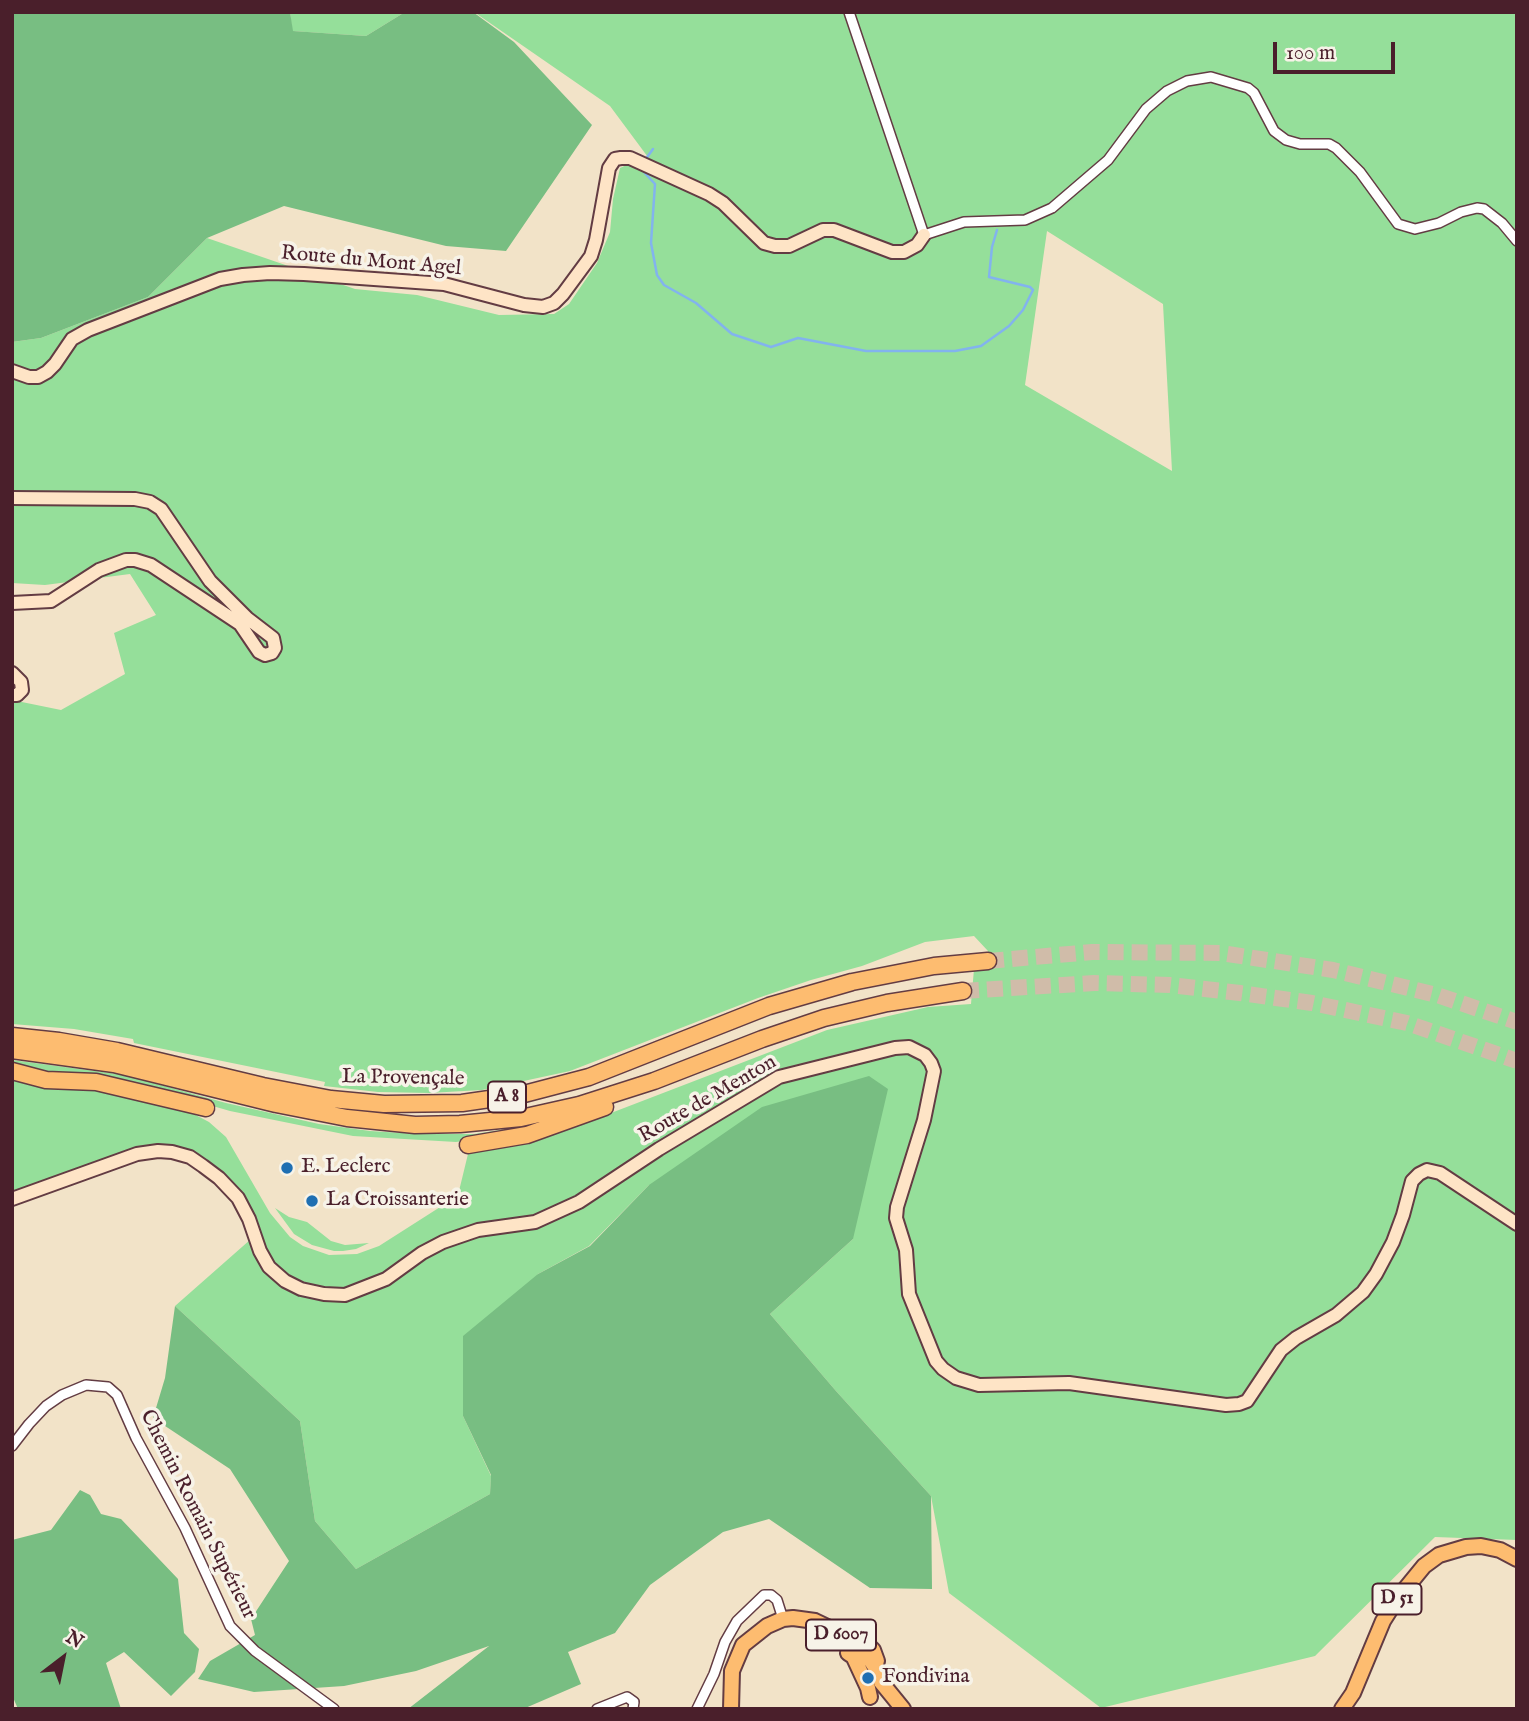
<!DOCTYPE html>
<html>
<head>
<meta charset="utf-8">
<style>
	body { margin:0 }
	#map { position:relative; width:1529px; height:1721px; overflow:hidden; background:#f2e3c8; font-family:"IM FELL English",serif }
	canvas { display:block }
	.frame { position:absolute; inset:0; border:14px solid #4a1f2b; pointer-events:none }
	.north { position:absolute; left:28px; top:1623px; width:70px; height:70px; -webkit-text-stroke:5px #f7f3e8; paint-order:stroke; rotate:32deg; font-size:19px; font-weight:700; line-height:28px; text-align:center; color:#4a1f2b }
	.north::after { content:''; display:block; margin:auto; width:24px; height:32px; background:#4a1f2b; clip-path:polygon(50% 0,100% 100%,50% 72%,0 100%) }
	.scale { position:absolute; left:1273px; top:42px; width:122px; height:32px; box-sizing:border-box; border:4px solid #4a1f2b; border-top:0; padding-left:9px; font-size:21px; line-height:24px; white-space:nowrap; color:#4a1f2b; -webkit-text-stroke:5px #f7f3e8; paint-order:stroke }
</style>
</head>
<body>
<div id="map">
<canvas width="1529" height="1721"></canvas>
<div class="frame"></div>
<div class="north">N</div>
<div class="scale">100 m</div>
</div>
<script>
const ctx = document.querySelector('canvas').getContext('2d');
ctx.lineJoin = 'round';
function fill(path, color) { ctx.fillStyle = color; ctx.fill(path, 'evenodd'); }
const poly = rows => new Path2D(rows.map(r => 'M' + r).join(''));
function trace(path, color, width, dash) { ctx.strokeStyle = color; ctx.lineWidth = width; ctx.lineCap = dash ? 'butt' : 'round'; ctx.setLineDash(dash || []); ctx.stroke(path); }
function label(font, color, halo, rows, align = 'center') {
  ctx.font = font + ' "IM FELL English",serif'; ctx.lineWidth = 7; ctx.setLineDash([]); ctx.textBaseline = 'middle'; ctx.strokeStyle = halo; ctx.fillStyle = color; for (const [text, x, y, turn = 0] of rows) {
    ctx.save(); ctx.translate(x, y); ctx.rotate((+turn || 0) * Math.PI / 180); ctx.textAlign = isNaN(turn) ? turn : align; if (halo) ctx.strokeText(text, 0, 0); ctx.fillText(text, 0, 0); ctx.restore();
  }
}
const green = poly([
	[290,12,405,12,366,36,292,31],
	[474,12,1517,12,1517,1540,1435,1537,1315,1656,1101,1708,949,1593,931,1496,836,1391,770,1314,853,1239,649,1185,589,1246,538,1274,463,1416,491,1476,490,1494,356,1569,315,1521,300,1421,175,1306,259,1232,239,1190,226,1176,202,1159,170,1148,12,1194,12,1079,44,1087,85,1087,190,1112,209,1122,226,1137,270,1213,290,1237,303,1246,329,1255,357,1254,379,1246,448,1202,459,1191,468,1154,472,1149,559,1133,827,1030,928,1007,971,1004,974,969,992,968,988,951,974,936,925,942,862,966,811,980,758,998,570,1071,482,1090,429,1093,378,1092,324,1086,325,1082,134,1043,133,1039,74,1029,12,1024,12,700,61,710,125,674,114,633,156,615,130,574,45,585,12,583,12,342,41,338,148,297,207,238,355,289,417,295,499,315,554,314,569,304,597,263,610,232,613,199,620,168,631,163,659,172,610,106],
	[1047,231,1163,304,1172,471,1025,385],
	[12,1060,125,1075,226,1103,319,1124,370,1131,417,1134,474,1134,559,1121,502,1136,456,1142,353,1136,230,1111,192,1100,48,1075,12,1065],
	[275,1208,289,1217,307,1222,331,1241,345,1245,369,1243,356,1249,343,1251,334,1251,312,1245,294,1234]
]);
const forest = poly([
	[12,12,290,12,293,31,366,36,405,12,473,12,514,42,592,125,506,251,446,246,284,206,207,238,148,297,41,338,12,342],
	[869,1076,888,1089,853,1239,770,1314,836,1391,931,1496,932,1589,870,1588,769,1519,723,1532,650,1585,615,1633,568,1652,581,1684,523,1709,408,1709,489,1646,416,1671,344,1686,254,1692,198,1679,210,1661,255,1635,251,1619,289,1561,230,1469,153,1418,165,1378,175,1306,300,1421,315,1521,356,1569,490,1494,491,1475,463,1416,463,1336,538,1274,590,1246,649,1185,762,1107],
	[80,1490,90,1495,101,1514,121,1519,178,1579,184,1633,199,1649,195,1672,171,1696,124,1652,106,1663,121,1709,18,1709,12,1695,12,1540,51,1530]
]);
const stream = poly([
	[645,160,653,149],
	[642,170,655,184,651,243,657,275,664,285,696,303,732,334,771,347,798,338,866,351,955,351,981,346,1009,326,1023,310,1033,290,1030,287,989,277,992,247,997,230]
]);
const highwayTunnel = poly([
	[988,961,1092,952,1221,953,1333,970,1437,995,1517,1022],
	[963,991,1094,983,1170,985,1240,993,1312,1003,1407,1023,1517,1061]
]);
const street = poly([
	[849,12,924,235,964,222,1025,220,1052,208,1108,160,1146,109,1167,91,1187,81,1211,77,1248,88,1254,93,1274,131,1286,140,1300,144,1329,144,1336,148,1360,172,1398,224,1415,229,1439,223,1461,212,1477,208,1484,209,1502,223,1517,241],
	[12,1446,29,1424,46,1406,62,1395,86,1385,108,1387,117,1395,136,1438,185,1528,230,1626,255,1651,334,1709],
	[597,1709,627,1697,634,1702,633,1709],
	[697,1709,714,1674,725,1642,737,1621,764,1595,771,1595,777,1600,783,1619]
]);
const secondary = poly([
	[12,371,29,377,38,377,47,372,55,364,72,339,88,330,220,279,243,275,270,273,304,274,444,284,524,305,543,307,554,303,563,294,591,256,596,240,609,168,615,159,621,158,630,158,709,194,723,203,764,243,775,246,789,246,823,230,834,230,892,252,904,252,917,245,924,235],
	[12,498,135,499,150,502,161,509,210,581,247,618,273,638,275,648,272,653,265,655,259,652,240,624,151,565,135,560,126,560,99,570,51,601,12,603],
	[12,673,21,682,22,690,17,695,12,695],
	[12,1199,137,1154,158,1151,172,1152,190,1157,203,1166,219,1178,238,1198,249,1219,260,1251,269,1267,285,1281,301,1289,324,1294,345,1295,386,1279,422,1253,443,1242,478,1230,535,1222,579,1202,659,1149,779,1077,895,1048,909,1047,925,1055,931,1063,934,1071,924,1120,897,1207,896,1218,906,1250,909,1294,936,1361,943,1369,956,1378,979,1385,1069,1383,1226,1405,1239,1404,1247,1401,1281,1350,1296,1338,1336,1315,1363,1292,1376,1274,1393,1242,1403,1215,1412,1181,1419,1174,1427,1170,1440,1173,1517,1224]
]);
const primary = poly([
	[840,1633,868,1645,873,1650,877,1661],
	[848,1653,854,1657,867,1655,877,1670,881,1682,903,1709],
	[731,1709,732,1671,743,1645,767,1626,783,1619,793,1618,815,1621,838,1632,849,1647,868,1688,870,1697],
	[1342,1709,1353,1693,1383,1621,1397,1599,1424,1566,1439,1555,1466,1547,1481,1546,1500,1550,1517,1559]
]);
const highway = poly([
	[12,1036,59,1041,117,1051,263,1086,331,1099,384,1104,462,1103,524,1094,589,1077,769,1006,852,982,934,966,988,961],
	[12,1050,114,1064,276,1104,347,1118,415,1125,460,1124,521,1118,579,1105,654,1081,762,1039,824,1018,887,1003,963,991],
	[12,1071,46,1080,96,1082,206,1108],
	[468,1145,527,1135,605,1107]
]);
const markers = [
	[287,1168,7,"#1f6fb2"],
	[312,1201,7,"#1f6fb2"],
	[868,1678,7,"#1f6fb2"]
];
const shields = [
	[507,1097,38],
	[1397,1599,49],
	[841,1635,70]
];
const shieldNames = [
	["A 8",507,1097],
	["D 51",1397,1599],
	["D 6007",841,1635]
];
const streetNames = [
	["Route du Mont Agel",371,262,5],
	["La Provençale",403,1079,1],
	["Route de Menton",708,1100,-30],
	["Chemin Romain Supérieur",197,1515,63]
];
const poiNames = [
	["E. Leclerc",301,1168],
	["La Croissanterie",326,1201],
	["Fondivina",882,1678]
];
fill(green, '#95df9a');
fill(forest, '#78be82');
trace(stream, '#82b3ee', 2.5);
trace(highwayTunnel, '#d0bca9', 16, [16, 8]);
trace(street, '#633c43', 12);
trace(secondary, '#633c43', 16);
trace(primary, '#633c43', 18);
trace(highway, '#633c43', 19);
trace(street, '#fff', 9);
trace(secondary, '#fee4c6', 12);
trace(primary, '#fdbc70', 14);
trace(highway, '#fdbc70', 16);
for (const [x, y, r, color] of markers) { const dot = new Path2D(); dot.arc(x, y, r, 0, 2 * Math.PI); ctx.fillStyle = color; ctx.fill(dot); trace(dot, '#f7f3e8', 2.5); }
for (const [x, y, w] of shields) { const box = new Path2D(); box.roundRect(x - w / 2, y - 15.5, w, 31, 5); ctx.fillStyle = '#f7f3e8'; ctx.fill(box); trace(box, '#4a1f2b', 2); }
label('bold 19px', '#4a1f2b', null, shieldNames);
label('21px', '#4a1f2b', '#f7f3e8', streetNames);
label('21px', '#4a1f2b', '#f7f3e8', poiNames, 'left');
</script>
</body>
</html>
